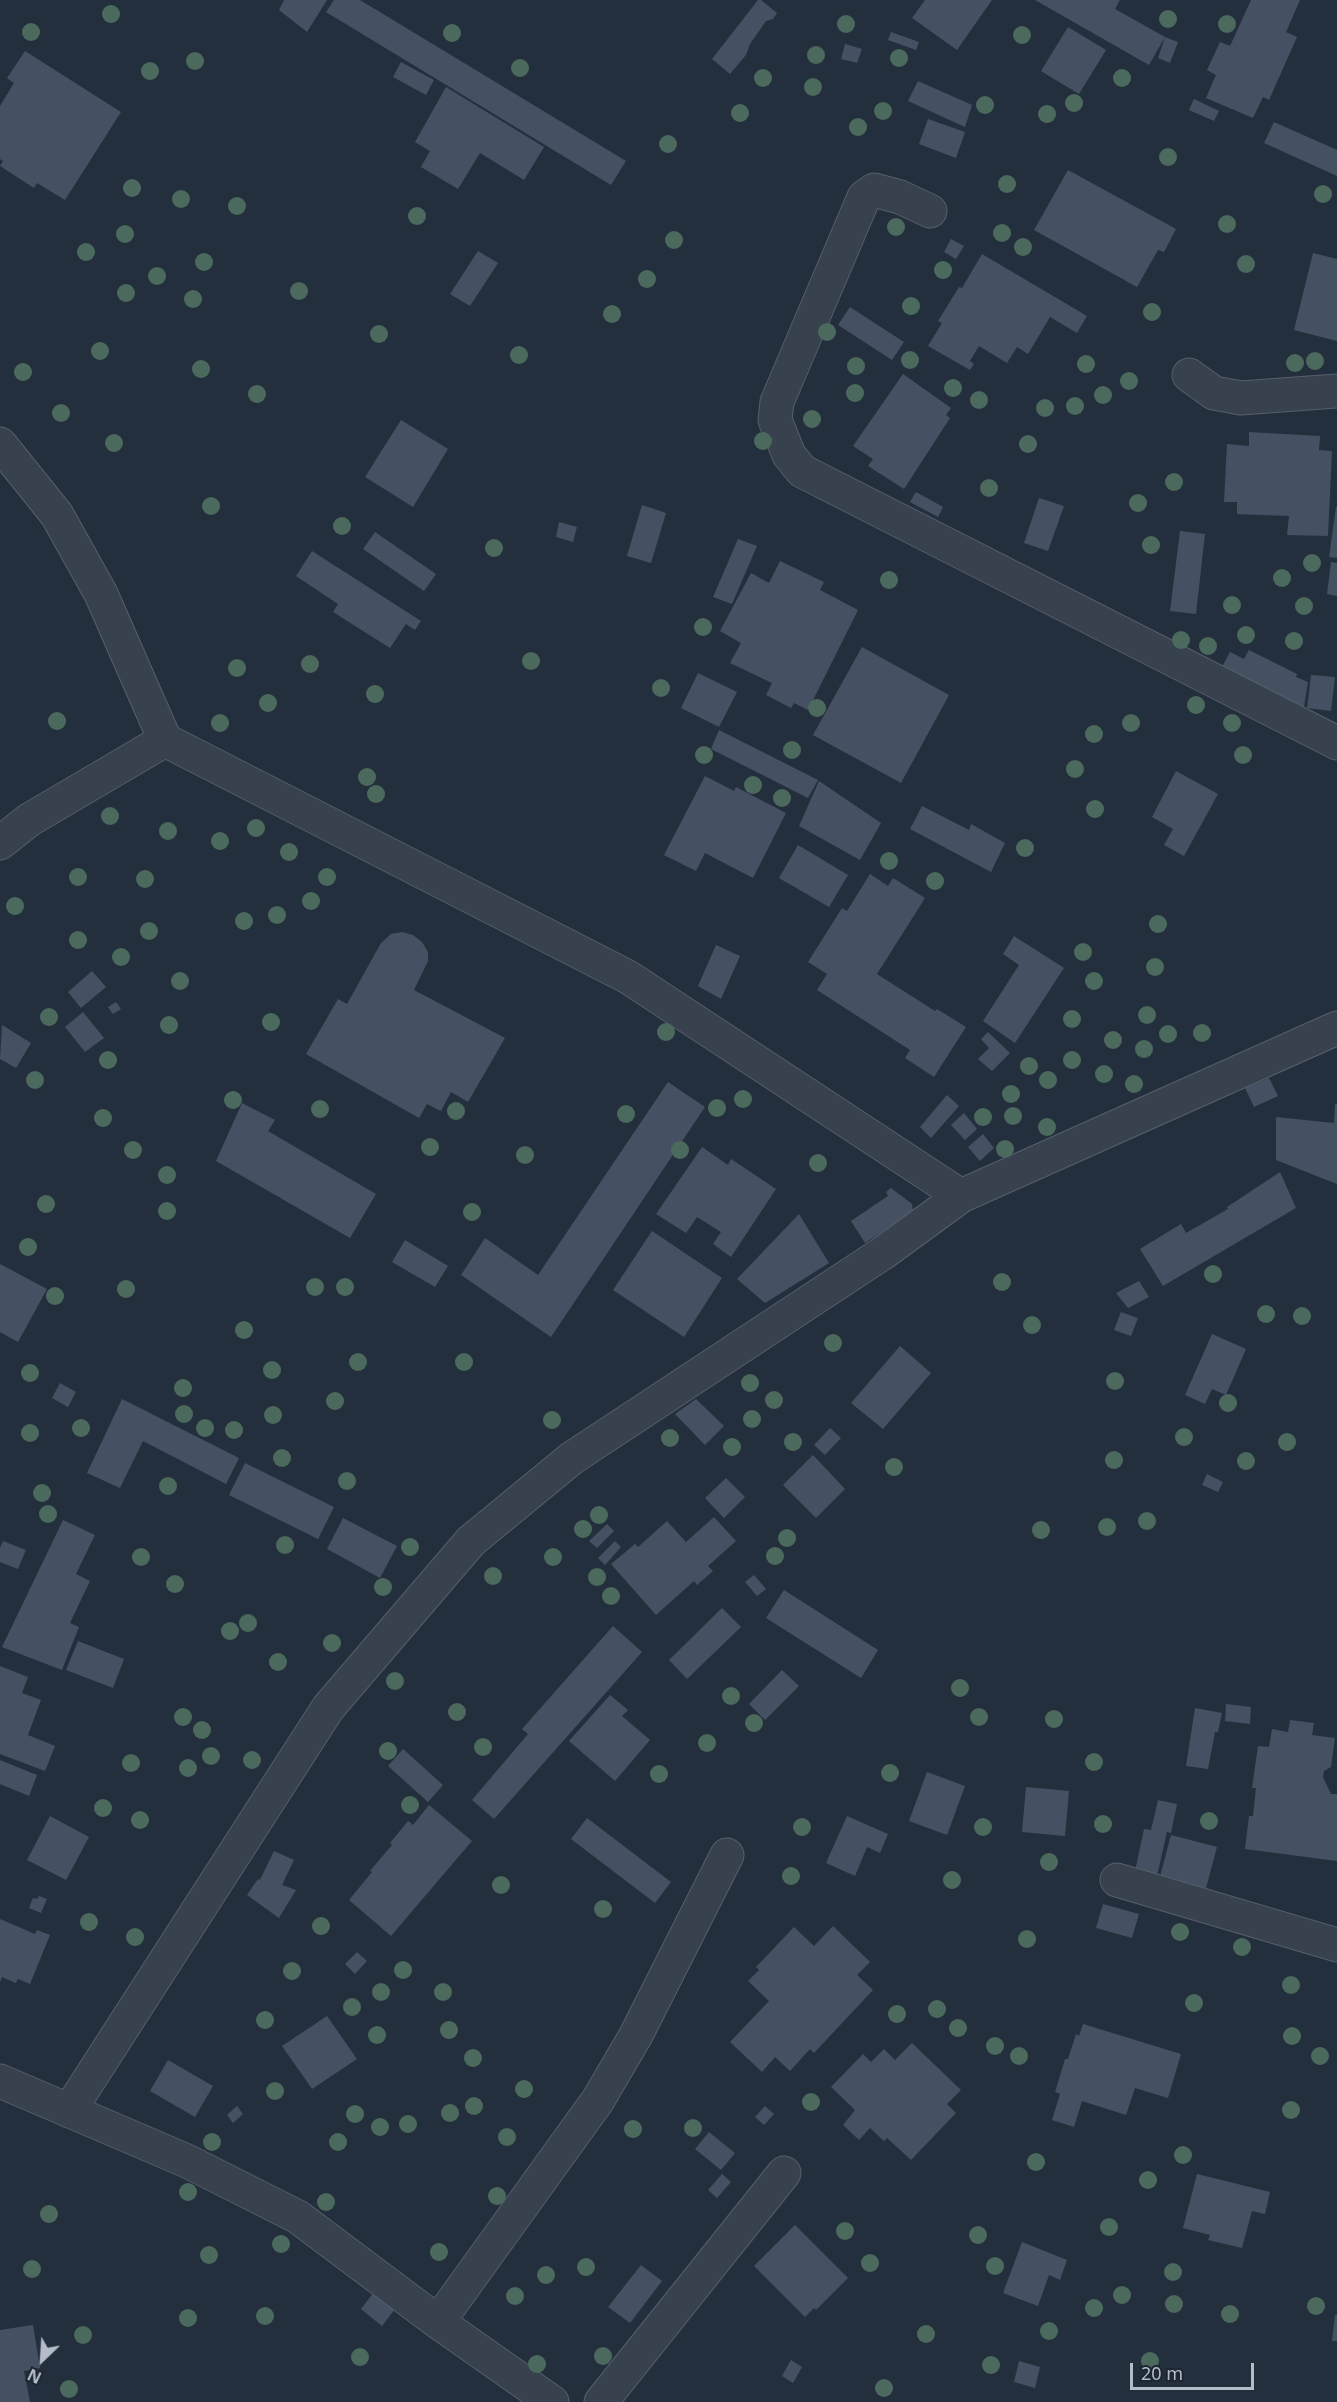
<!DOCTYPE html>
<html>
<head>
<meta charset="utf-8">
<style>
	body { margin:0 }
	#map { position:relative; width:1337px; height:2402px; overflow:hidden; background:#242f3e; font-family:"Noto Sans",sans-serif }
	canvas { display:block }
	.north { position:absolute; left:12px; top:2330px; width:60px; height:60px; -webkit-text-stroke:4px #1d2633; paint-order:stroke; rotate:205deg; font-size:16px; font-weight:700; line-height:24px; text-align:center; color:#b4bcc9 }
	.north::after { content:''; display:block; margin:auto; width:21px; height:27px; background:#b4bcc9; clip-path:polygon(50% 0,100% 100%,50% 72%,0 100%) }
	.scale { position:absolute; left:1130px; top:2363px; width:124px; height:27px; box-sizing:border-box; border:3px solid #b4bcc9; border-top:0; padding-left:8px; font-size:18px; line-height:21px; white-space:nowrap; color:#b4bcc9; -webkit-text-stroke:4px #1d2633; paint-order:stroke }
</style>
</head>
<body>
<div id="map">
<canvas width="1337" height="2402"></canvas>
<div class="north">N</div>
<div class="scale">20 m</div>
</div>
<script>
const ctx = document.querySelector('canvas').getContext('2d');
ctx.lineJoin = 'round';
function fill(path, color) { ctx.fillStyle = color; ctx.fill(path, 'evenodd'); }
const poly = rows => new Path2D(rows.map(r => 'M' + r).join(''));
function trace(path, color, width, dash) { ctx.strokeStyle = color; ctx.lineWidth = width; ctx.lineCap = dash ? 'butt' : 'round'; ctx.setLineDash(dash || []); ctx.stroke(path); }
const building = poly([
	[284,0,327,0,307,32,279,10],
	[334,0,360,0,626,161,611,185,326,12],
	[758,0,761,0,777,13,773,19,766,21,750,44,746,55,730,74,712,59],
	[925,0,992,0,957,50,912,18],
	[1035,0,1120,0,1115,9,1165,37,1149,65],
	[1251,0,1300,0,1286,32,1297,37,1269,100,1263,97,1253,118,1206,98,1216,75,1207,70,1220,42,1230,46],
	[1068,27,1106,50,1079,94,1041,71],
	[891,32,919,42,916,50,888,40],
	[1165,37,1178,42,1170,63,1158,58],
	[845,44,862,49,857,63,841,59],
	[25,51,121,112,65,200,37,183,34,188,0,166,3,161,0,159,0,106,14,83,7,78],
	[401,62,434,80,426,95,393,77],
	[918,81,972,105,965,127,908,101],
	[446,87,544,147,524,180,480,153,458,189,421,167,430,151,415,142],
	[1194,99,1219,111,1214,121,1189,110],
	[928,119,965,132,956,158,919,144],
	[1274,122,1337,150,1337,176,1264,143],
	[1068,170,1176,229,1164,252,1158,250,1137,287,1034,230],
	[951,239,964,246,956,259,944,252],
	[478,251,498,263,470,306,450,294],
	[1313,253,1337,259,1337,341,1294,330],
	[982,254,1087,316,1077,333,1050,317,1028,354,1017,347,1007,363,979,346,970,361,974,364,970,370,928,346,942,323,938,321,959,287,962,288],
	[850,307,904,342,892,360,838,325],
	[903,374,951,408,946,415,950,418,904,489,868,466,873,459,853,446],
	[401,420,448,449,413,507,365,477],
	[1249,432,1320,436,1319,450,1332,451,1328,536,1287,535,1289,516,1237,514,1237,502,1224,502,1227,444,1249,446],
	[916,492,943,507,938,517,910,502],
	[1039,498,1064,506,1048,551,1024,543],
	[642,505,666,513,651,563,627,556],
	[1336,507,1337,507,1337,558,1329,557],
	[559,522,577,527,573,542,556,537],
	[1180,531,1205,534,1196,614,1170,611],
	[375,532,436,574,424,591,363,549],
	[738,539,757,546,732,604,713,597],
	[312,551,421,621,415,630,406,624,390,648,333,612,338,604,296,576],
	[780,561,824,582,820,590,858,610,808,710,794,703,791,708,766,695,772,683,730,663,741,643,720,631,751,573,769,583],
	[1331,562,1337,563,1337,596,1327,594],
	[862,647,949,695,901,783,813,735],
	[1249,650,1297,674,1296,677,1308,682,1304,707,1222,667,1230,652,1244,659],
	[698,673,737,692,719,727,681,708],
	[1311,675,1335,677,1331,711,1307,708],
	[719,730,818,780,808,798,711,749],
	[1176,771,1218,794,1184,856,1164,845,1173,829,1152,817],
	[705,776,734,791,736,787,786,813,753,878,705,853,696,871,664,855],
	[819,781,881,823,860,860,799,826],
	[922,806,969,830,971,824,1005,843,991,872,910,829],
	[798,845,848,875,829,907,779,878],
	[870,874,888,886,893,878,925,898,877,974,935,1011,937,1009,966,1027,934,1077,905,1058,910,1050,817,990,827,974,808,962,842,908,847,911],
	[402,932,413,935,422,942,428,952,428,961,414,990,505,1038,468,1102,451,1092,441,1111,427,1104,419,1118,306,1054,338,999,347,1004,381,943,391,934],
	[1014,936,1064,968,1015,1043,983,1021,1019,965,1003,954],
	[716,945,740,956,721,999,698,986],
	[92,971,106,987,81,1008,68,992],
	[116,1002,121,1009,113,1014,108,1007],
	[83,1012,104,1038,85,1052,65,1027],
	[2,1025,31,1043,16,1068,0,1059],
	[988,1032,1010,1053,992,1071,978,1059,989,1048,981,1039],
	[1269,1078,1278,1096,1254,1107,1245,1088],
	[668,1082,705,1107,551,1337,461,1275,485,1238,538,1275],
	[947,1095,959,1106,931,1138,920,1127],
	[242,1103,275,1120,268,1131,376,1194,350,1238,216,1161],
	[1335,1104,1337,1104,1337,1184,1276,1160,1276,1117,1334,1123],
	[964,1113,977,1129,965,1140,951,1125],
	[983,1134,994,1148,980,1161,968,1147],
	[702,1147,728,1165,731,1159,776,1189,731,1257,713,1244,721,1232,697,1217,686,1233,656,1214],
	[1280,1172,1296,1208,1163,1286,1140,1249,1181,1224,1186,1233,1228,1209,1227,1207],
	[891,1188,912,1204,913,1212,865,1243,851,1221,888,1196,886,1192],
	[799,1214,829,1263,765,1303,737,1279],
	[652,1231,722,1278,684,1337,613,1290],
	[405,1240,448,1266,435,1287,392,1262],
	[0,1264,47,1289,18,1342,0,1332],
	[1139,1281,1149,1297,1128,1308,1116,1293],
	[1121,1312,1138,1318,1131,1336,1114,1330],
	[1212,1334,1246,1349,1226,1395,1212,1389,1205,1404,1185,1395],
	[900,1346,931,1373,883,1429,851,1403],
	[60,1383,76,1392,68,1407,52,1398],
	[122,1399,239,1458,226,1484,143,1441,120,1488,87,1473],
	[696,1399,724,1426,705,1445,675,1414],
	[830,1428,841,1438,825,1455,814,1445],
	[813,1455,845,1489,816,1518,783,1485],
	[245,1463,334,1507,318,1539,229,1495],
	[1207,1474,1223,1482,1218,1492,1202,1485],
	[726,1478,745,1497,724,1518,705,1498],
	[714,1517,736,1541,708,1566,713,1571,697,1585,694,1581,656,1615,611,1564,635,1544,638,1547,667,1521,686,1542],
	[343,1518,397,1546,380,1578,327,1549],
	[63,1520,95,1535,76,1574,90,1581,70,1623,79,1627,62,1670,2,1647],
	[607,1524,614,1531,597,1548,589,1541],
	[3,1541,26,1550,18,1569,0,1562,0,1548],
	[615,1541,621,1547,605,1565,598,1558],
	[754,1575,766,1589,757,1596,745,1582],
	[784,1590,878,1650,861,1678,766,1618],
	[722,1608,741,1627,687,1679,669,1660],
	[613,1626,642,1652,494,1819,472,1800,528,1734,522,1729],
	[78,1641,124,1659,113,1688,66,1670],
	[0,1666,28,1677,22,1693,41,1700,28,1735,55,1746,45,1771,0,1754],
	[782,1670,799,1686,765,1720,749,1704],
	[610,1695,628,1710,622,1716,650,1740,615,1781,569,1741],
	[1226,1704,1251,1707,1250,1724,1225,1721],
	[1195,1708,1222,1713,1218,1732,1215,1732,1208,1769,1186,1766],
	[1290,1720,1314,1723,1312,1735,1335,1738,1331,1767,1324,1771,1323,1777,1331,1794,1337,1794,1337,1861,1245,1849,1249,1816,1253,1816,1256,1788,1252,1788,1258,1746,1269,1747,1272,1729,1288,1732],
	[403,1749,443,1785,428,1802,388,1766],
	[0,1760,37,1775,29,1796,0,1784],
	[927,1772,965,1786,947,1835,909,1821],
	[1026,1787,1069,1791,1065,1836,1022,1832],
	[1158,1800,1177,1804,1171,1833,1167,1832,1157,1876,1135,1871,1144,1829,1151,1830],
	[429,1805,472,1841,391,1936,349,1900,372,1872,370,1871,392,1845,390,1843,408,1821,413,1825],
	[50,1816,89,1837,66,1880,27,1860],
	[847,1816,888,1834,880,1853,867,1847,855,1876,826,1863],
	[587,1818,671,1882,655,1903,571,1839],
	[1171,1835,1217,1847,1205,1892,1159,1880],
	[274,1851,294,1860,282,1885,296,1890,279,1918,247,1895,258,1879,260,1880],
	[39,1896,47,1899,41,1913,29,1908,33,1898,37,1899],
	[1103,1904,1139,1914,1132,1938,1096,1928],
	[0,1919,35,1934,37,1930,50,1935,30,1984,18,1979,16,1983,2,1977,0,1982],
	[833,1926,870,1962,857,1975,873,1990,814,2053,810,2049,790,2071,775,2057,762,2072,730,2042,769,2001,748,1981,759,1970,756,1967,794,1927,814,1946],
	[357,1952,367,1961,355,1974,345,1964],
	[327,2016,357,2059,312,2089,282,2046],
	[1083,2024,1181,2054,1168,2098,1135,2088,1126,2115,1082,2101,1074,2127,1052,2120,1060,2094,1055,2092,1065,2059,1068,2059,1076,2034,1079,2036],
	[912,2043,961,2090,947,2104,956,2113,911,2160,887,2138,884,2141,870,2128,859,2140,843,2125,855,2110,831,2087,863,2054,871,2062,884,2049,895,2060],
	[168,2060,213,2086,195,2117,150,2091],
	[237,2106,243,2114,233,2123,227,2115],
	[765,2106,774,2114,764,2125,755,2117],
	[709,2132,735,2153,721,2170,695,2149],
	[722,2174,731,2182,717,2198,708,2190],
	[1197,2174,1270,2192,1265,2214,1252,2211,1242,2248,1208,2240,1210,2235,1183,2228],
	[795,2225,848,2278,816,2310,814,2308,805,2317,754,2266],
	[1022,2242,1067,2260,1060,2280,1049,2275,1038,2306,1003,2293],
	[641,2265,662,2281,630,2323,608,2307],
	[374,2292,395,2309,382,2326,361,2309],
	[1335,2315,1337,2315,1337,2341,1332,2341],
	[33,2325,40,2368,24,2371,30,2402,0,2402,0,2330],
	[791,2360,802,2367,793,2383,782,2376],
	[1019,2361,1040,2367,1035,2388,1014,2382]
]);
const minor = poly([
	[930,211,900,197,874,190,864,197,777,402,775,420,789,455,802,471,1337,743],
	[1189,375,1214,393,1241,398,1337,391],
	[0,444,57,515,101,594,165,740,628,977,961,1196],
	[0,843,29,820,165,740],
	[1117,1880,1337,1945],
	[0,2081,187,2161,298,2217,438,2322,552,2402],
	[69,2111,328,1708,471,1541,572,1458,883,1253,961,1196,1337,1028],
	[438,2322,598,2100,636,2035,727,1855],
	[601,2402,784,2173]
]);
const trees = [
	[111,14],
	[1168,19],
	[846,24],
	[1227,24],
	[31,32],
	[452,33],
	[1022,35],
	[816,55],
	[899,58],
	[195,61],
	[520,68],
	[150,71],
	[763,78],
	[1122,78],
	[813,87],
	[1074,103],
	[985,105],
	[883,111],
	[740,113],
	[1047,114],
	[858,127],
	[668,144],
	[1168,157],
	[1007,184],
	[132,188],
	[1323,194],
	[181,199],
	[237,206],
	[417,216],
	[1227,224],
	[896,227],
	[1002,233],
	[125,234],
	[674,240],
	[1023,247],
	[86,252],
	[204,262],
	[1246,264],
	[943,270],
	[157,276],
	[647,279],
	[299,291],
	[126,293],
	[193,299],
	[911,306],
	[1152,312],
	[612,314],
	[827,332],
	[379,334],
	[100,351],
	[519,355],
	[910,360],
	[1315,361],
	[1295,363],
	[1086,364],
	[856,366],
	[201,369],
	[23,372],
	[1129,381],
	[953,388],
	[855,393],
	[257,394],
	[1103,395],
	[979,400],
	[1075,406],
	[1045,408],
	[61,413],
	[812,419],
	[763,441],
	[114,443],
	[1028,444],
	[1174,482],
	[989,488],
	[1138,503],
	[211,506],
	[342,526],
	[1151,545],
	[494,548],
	[1312,563],
	[1282,578],
	[889,580],
	[1232,605],
	[1304,606],
	[703,627],
	[1246,635],
	[1181,640],
	[1294,641],
	[1208,646],
	[531,661],
	[310,664],
	[237,668],
	[661,688],
	[375,694],
	[268,703],
	[1196,705],
	[817,708],
	[57,721],
	[220,723],
	[1131,723],
	[1232,723],
	[1094,734],
	[792,750],
	[704,755],
	[1243,755],
	[1075,769],
	[367,777],
	[753,785],
	[376,794],
	[782,798],
	[1095,809],
	[110,816],
	[256,828],
	[168,831],
	[220,841],
	[1025,848],
	[289,852],
	[889,861],
	[78,877],
	[327,877],
	[145,879],
	[935,881],
	[311,901],
	[15,906],
	[277,915],
	[244,921],
	[1158,924],
	[149,931],
	[78,940],
	[1083,952],
	[121,957],
	[1155,967],
	[180,981],
	[1094,981],
	[1147,1015],
	[49,1017],
	[1072,1019],
	[271,1022],
	[169,1025],
	[666,1032],
	[1202,1033],
	[1168,1034],
	[1113,1040],
	[1144,1049],
	[108,1060],
	[1072,1060],
	[1029,1066],
	[1104,1074],
	[35,1080],
	[1048,1080],
	[1134,1084],
	[1011,1094],
	[743,1099],
	[233,1100],
	[717,1108],
	[320,1109],
	[456,1111],
	[626,1114],
	[1013,1116],
	[983,1117],
	[103,1118],
	[1047,1127],
	[430,1147],
	[1005,1149],
	[133,1150],
	[680,1150],
	[525,1155],
	[818,1163],
	[167,1175],
	[46,1204],
	[167,1211],
	[472,1212],
	[28,1247],
	[1213,1274],
	[1002,1282],
	[315,1287],
	[345,1287],
	[126,1289],
	[55,1296],
	[1266,1314],
	[1302,1316],
	[1032,1325],
	[244,1330],
	[833,1343],
	[358,1362],
	[464,1362],
	[272,1370],
	[30,1373],
	[1115,1381],
	[750,1383],
	[183,1388],
	[774,1400],
	[335,1401],
	[1228,1403],
	[184,1414],
	[273,1415],
	[752,1419],
	[552,1420],
	[81,1428],
	[205,1428],
	[234,1430],
	[30,1433],
	[1184,1437],
	[670,1438],
	[793,1442],
	[1287,1442],
	[732,1447],
	[282,1458],
	[1114,1460],
	[1246,1461],
	[894,1467],
	[347,1481],
	[168,1486],
	[42,1493],
	[48,1514],
	[599,1515],
	[1147,1521],
	[1107,1527],
	[583,1529],
	[1041,1530],
	[787,1538],
	[285,1545],
	[410,1547],
	[775,1556],
	[141,1557],
	[553,1557],
	[493,1576],
	[597,1577],
	[175,1584],
	[383,1587],
	[611,1596],
	[248,1623],
	[230,1631],
	[332,1643],
	[278,1662],
	[395,1681],
	[960,1688],
	[731,1696],
	[457,1712],
	[183,1717],
	[979,1717],
	[1054,1719],
	[754,1723],
	[202,1730],
	[707,1743],
	[483,1747],
	[388,1751],
	[211,1756],
	[252,1760],
	[1094,1762],
	[131,1763],
	[188,1768],
	[890,1773],
	[659,1774],
	[410,1805],
	[103,1808],
	[140,1820],
	[1209,1821],
	[1103,1824],
	[802,1827],
	[983,1827],
	[1049,1862],
	[791,1876],
	[952,1880],
	[501,1885],
	[603,1909],
	[89,1922],
	[321,1926],
	[1180,1932],
	[135,1937],
	[1027,1939],
	[1242,1947],
	[403,1970],
	[292,1971],
	[1291,1985],
	[381,1992],
	[443,1992],
	[1194,2003],
	[352,2007],
	[937,2009],
	[897,2014],
	[265,2020],
	[958,2028],
	[449,2030],
	[377,2035],
	[1292,2036],
	[995,2046],
	[1019,2056],
	[1320,2056],
	[473,2058],
	[524,2089],
	[275,2091],
	[811,2102],
	[474,2106],
	[1291,2110],
	[450,2113],
	[355,2114],
	[408,2124],
	[380,2127],
	[693,2128],
	[633,2129],
	[507,2137],
	[212,2142],
	[338,2142],
	[1183,2155],
	[1036,2162],
	[1148,2180],
	[188,2192],
	[497,2196],
	[326,2202],
	[49,2214],
	[1109,2227],
	[845,2231],
	[978,2235],
	[281,2244],
	[439,2252],
	[209,2255],
	[870,2263],
	[995,2266],
	[586,2267],
	[32,2269],
	[1173,2272],
	[546,2275],
	[1122,2295],
	[515,2296],
	[1174,2304],
	[1316,2306],
	[1094,2308],
	[1230,2314],
	[265,2316],
	[188,2318],
	[1049,2331],
	[926,2334],
	[83,2335],
	[603,2356],
	[360,2357],
	[1150,2361],
	[537,2364],
	[991,2365],
	[884,2388],
	[69,2389]
];
fill(building, '#455162');
trace(minor, '#565f6c', 35);
trace(minor, '#38414e', 33);
ctx.fillStyle = '#4b6a5d';
for (const [x, y] of trees) { ctx.beginPath(); ctx.arc(x, y, 9, 0, 2 * Math.PI); ctx.fill(); }
</script>
</body>
</html>
